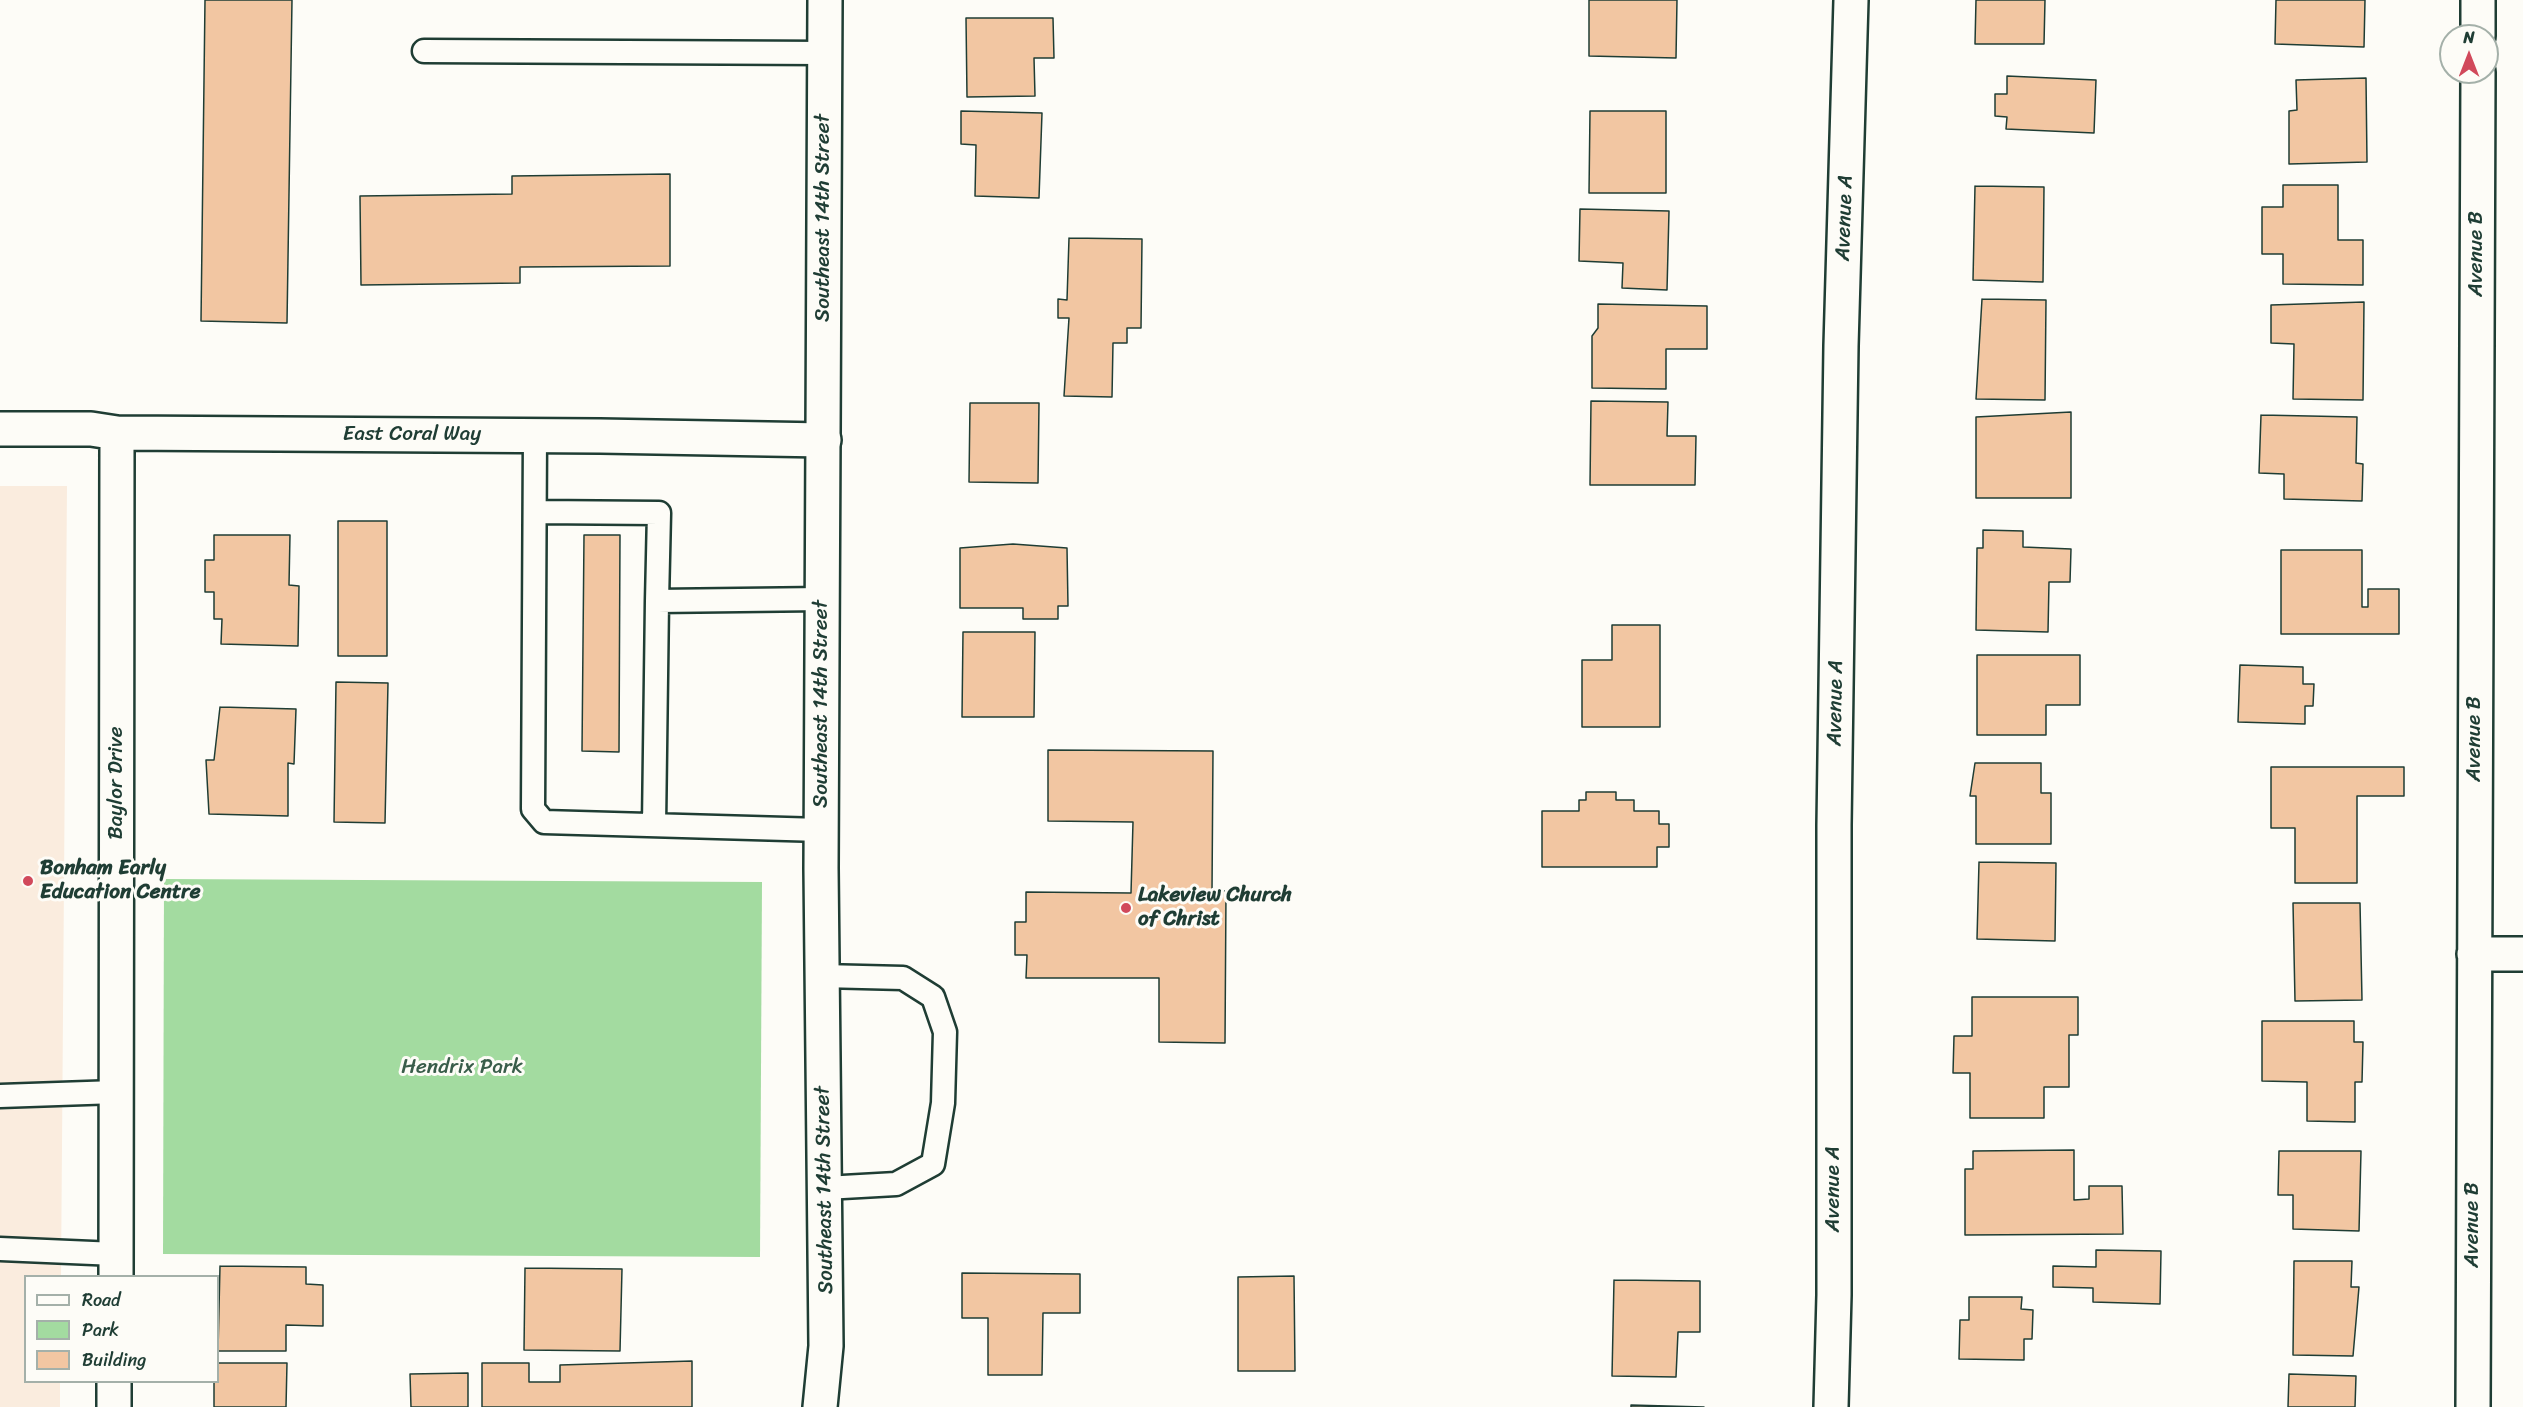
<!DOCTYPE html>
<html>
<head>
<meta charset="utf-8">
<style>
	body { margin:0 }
	#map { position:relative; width:2523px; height:1407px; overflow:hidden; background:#fdfcf7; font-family:Sriracha,sans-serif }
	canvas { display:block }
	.legend { position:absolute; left:24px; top:1275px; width:195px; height:108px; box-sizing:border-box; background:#fdfcf7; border:2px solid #a4b0a9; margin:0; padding:8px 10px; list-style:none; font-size:18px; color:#1f3d34 }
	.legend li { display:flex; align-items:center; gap:12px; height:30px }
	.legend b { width:30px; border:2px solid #a4b0a9 }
	.north { position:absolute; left:2439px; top:24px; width:60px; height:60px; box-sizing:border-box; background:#fdfcf7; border:2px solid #a4b0a9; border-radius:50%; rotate:0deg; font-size:16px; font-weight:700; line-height:24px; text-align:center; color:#1f3d34 }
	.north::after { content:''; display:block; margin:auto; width:21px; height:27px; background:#d1495b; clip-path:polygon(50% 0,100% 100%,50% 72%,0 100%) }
</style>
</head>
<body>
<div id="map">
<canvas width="2523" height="1407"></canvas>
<ul class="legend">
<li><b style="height:8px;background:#fdfcf7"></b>Road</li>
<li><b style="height:16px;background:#a3dba0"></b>Park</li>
<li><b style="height:16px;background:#f2c6a2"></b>Building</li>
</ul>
<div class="north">N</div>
</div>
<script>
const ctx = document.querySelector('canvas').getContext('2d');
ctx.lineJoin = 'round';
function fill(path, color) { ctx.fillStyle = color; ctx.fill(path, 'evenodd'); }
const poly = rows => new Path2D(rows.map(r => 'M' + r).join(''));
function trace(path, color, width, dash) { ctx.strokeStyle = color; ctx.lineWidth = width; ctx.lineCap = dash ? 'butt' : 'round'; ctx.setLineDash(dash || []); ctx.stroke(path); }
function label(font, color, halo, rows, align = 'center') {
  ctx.font = font + ' Sriracha,sans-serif'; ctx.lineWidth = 6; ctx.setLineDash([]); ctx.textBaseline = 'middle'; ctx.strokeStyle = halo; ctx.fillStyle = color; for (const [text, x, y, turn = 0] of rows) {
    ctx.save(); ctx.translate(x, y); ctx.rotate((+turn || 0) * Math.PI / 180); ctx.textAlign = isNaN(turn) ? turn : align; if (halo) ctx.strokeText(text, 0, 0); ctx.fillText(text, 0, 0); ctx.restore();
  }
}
const built = poly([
	[0,486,67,486,61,1276,26,1276,26,1382,60,1382,60,1407,0,1407]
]);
const green = poly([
	[164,879,762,882,760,1257,163,1254]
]);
const building = poly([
	[205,0,292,0,287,323,201,321,205,0],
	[1589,0,1677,0,1676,58,1589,56,1589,0],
	[1976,0,2045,0,2044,44,1975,44,1976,0],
	[2276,0,2365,0,2364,47,2275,44,2276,0],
	[966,18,1053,18,1054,58,1034,58,1035,96,967,97,966,18],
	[2007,76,2096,80,2094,133,2006,129,2007,117,1995,116,1995,94,2007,94,2007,76],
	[2366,78,2367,162,2289,164,2289,111,2297,110,2296,80,2366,78],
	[961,111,1042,113,1039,198,975,196,976,145,961,144,961,111],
	[1590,111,1666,111,1666,193,1589,193,1590,111],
	[670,174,670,266,520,267,520,283,361,285,360,196,512,194,512,176,670,174],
	[2283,185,2338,185,2338,240,2363,240,2363,285,2283,284,2283,254,2262,254,2262,207,2283,207,2283,185],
	[1975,186,2044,187,2043,282,1973,280,1975,186],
	[1580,209,1669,211,1667,290,1622,288,1623,263,1579,261,1580,209],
	[1069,238,1142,239,1141,328,1127,328,1127,343,1113,343,1112,397,1064,396,1069,318,1058,318,1058,299,1067,300,1069,238],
	[1982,299,2046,300,2045,400,1976,399,1982,299],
	[2364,302,2363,400,2293,399,2294,344,2271,343,2271,305,2364,302],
	[1598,304,1707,306,1707,349,1666,349,1666,389,1592,388,1592,336,1598,328,1598,304],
	[1591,401,1668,402,1667,436,1696,436,1695,485,1590,485,1591,401],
	[970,403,1039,403,1038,483,969,482,970,403],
	[2071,412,2071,498,1976,498,1976,417,2071,412],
	[2261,415,2357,417,2356,463,2363,464,2362,501,2284,499,2284,474,2259,473,2261,415],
	[338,521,387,521,387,656,338,656,338,521],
	[1983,530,2023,531,2023,547,2071,549,2070,582,2049,582,2048,632,1976,630,1977,548,1983,548,1983,530],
	[214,535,290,535,289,585,299,586,298,646,221,644,222,619,214,619,214,592,205,592,205,560,214,560,214,535],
	[584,535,620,535,619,752,582,751,584,535],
	[1013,544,1067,548,1068,606,1058,606,1058,619,1023,619,1023,608,960,608,960,548,1013,544],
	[2281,550,2362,550,2362,607,2368,607,2368,589,2399,589,2399,634,2281,634,2281,550],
	[1612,625,1660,625,1660,727,1582,727,1582,660,1612,660,1612,625],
	[963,632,1035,632,1034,717,962,717,963,632],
	[1977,655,2080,655,2080,705,2046,705,2046,735,1977,735,1977,655],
	[2240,665,2303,667,2303,684,2314,684,2313,706,2305,706,2305,724,2238,722,2240,665],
	[336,682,388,683,385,823,334,822,336,682],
	[220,707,296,709,294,764,288,763,288,816,209,814,206,760,214,760,220,707],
	[1048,750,1213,751,1212,891,1226,891,1225,1043,1159,1042,1159,978,1026,978,1027,955,1015,955,1015,922,1026,922,1026,892,1131,893,1133,822,1048,821,1048,750],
	[1975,763,2041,763,2041,793,2051,793,2051,844,1976,844,1976,796,1970,796,1975,763],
	[2271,767,2404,767,2404,796,2357,796,2357,883,2295,883,2295,828,2271,828,2271,767],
	[1586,792,1616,792,1616,800,1634,800,1634,811,1659,811,1659,824,1669,824,1669,847,1657,847,1657,867,1542,867,1542,811,1579,811,1579,800,1586,800,1586,792],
	[1979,862,2056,863,2055,941,1977,939,1979,862],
	[2293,903,2360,903,2362,1000,2295,1001,2293,903],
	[1972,997,2078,997,2078,1035,2069,1035,2069,1087,2044,1087,2044,1118,1970,1118,1970,1073,1953,1073,1954,1036,1972,1036,1972,997],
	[2262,1021,2354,1021,2354,1042,2363,1042,2362,1082,2355,1082,2355,1122,2307,1121,2307,1082,2262,1081,2262,1021],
	[2074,1150,2074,1200,2089,1199,2089,1186,2122,1186,2123,1234,1965,1235,1965,1169,1973,1169,1973,1151,2074,1150],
	[2279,1151,2361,1151,2359,1231,2293,1229,2293,1195,2278,1195,2279,1151],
	[2096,1250,2161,1251,2160,1304,2093,1302,2093,1288,2053,1287,2053,1266,2096,1267,2096,1250],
	[2294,1261,2352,1261,2351,1287,2359,1287,2353,1356,2293,1355,2294,1261],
	[220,1266,306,1267,306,1284,323,1285,323,1326,286,1325,286,1351,218,1351,220,1266],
	[525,1268,622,1269,620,1351,524,1350,525,1268],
	[962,1273,1080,1274,1080,1313,1043,1313,1042,1375,988,1375,988,1318,962,1318,962,1273],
	[1294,1276,1295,1371,1238,1371,1238,1277,1294,1276],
	[1614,1280,1700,1281,1700,1332,1678,1332,1676,1377,1612,1376,1614,1280],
	[1969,1297,2022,1297,2021,1309,2033,1310,2032,1339,2024,1339,2024,1360,1959,1359,1960,1320,1969,1320,1969,1297],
	[692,1361,692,1407,482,1407,482,1363,529,1363,529,1382,560,1382,560,1365,692,1361],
	[218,1363,287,1363,286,1407,214,1407,214,1382,218,1382,218,1363],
	[468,1373,468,1407,411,1407,410,1374,468,1373],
	[2289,1374,2356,1376,2355,1407,2288,1407,2289,1374],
	[1631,1405,1704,1407,1631,1407,1631,1405]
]);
const service = poly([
	[424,51,825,53],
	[535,436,533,809,544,822,821,830],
	[537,512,659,513,657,601,823,599],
	[654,825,657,601],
	[822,976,903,978,933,997,945,1032,943,1103,933,1164,896,1184,825,1188],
	[0,1096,116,1092],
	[0,1249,116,1254]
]);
const minor = poly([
	[2478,36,2478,0],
	[0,429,91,429,117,433,600,436,824,440],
	[2474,954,2523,954],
	[116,1276,117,433],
	[114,1407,114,1382],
	[1831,1407,1834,1295,1834,825,1841,346,1851,0],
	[2473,1407,2478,72]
]);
const tertiary = poly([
	[820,1407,826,1346,821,868,825,0]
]);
const markers = [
	[28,881,6,"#d1495b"],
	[1126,908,6,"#d1495b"]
];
const streetNames = [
	["Southeast 14th Street",824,218,-90],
	["Avenue A",1845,218,-88],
	["Avenue B",2477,254,-90],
	["East Coral Way",412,435],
	["Avenue A",1836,703,-89],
	["Southeast 14th Street",822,704,-90],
	["Avenue B",2475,739,-90],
	["Baylor Drive",117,783,-90],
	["Avenue A",1834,1189,-90],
	["Southeast 14th Street",825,1190,-91],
	["Avenue B",2473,1225,-90]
];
const poiNames = [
	["Bonham Early",40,869],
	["Education Centre",40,893],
	["Lakeview Church",1138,896],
	["of Christ",1138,920]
];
const parkNames = [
	["Hendrix Park",462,1068]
];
fill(built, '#faecde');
fill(green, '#a3dba0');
fill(building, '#f2c6a2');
trace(building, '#1f3d34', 1.5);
trace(service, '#1f3d34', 27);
trace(minor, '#1f3d34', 38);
trace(tertiary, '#1f3d34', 38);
trace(service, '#fdfcf7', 22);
trace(minor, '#fdfcf7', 33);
trace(tertiary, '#fdfcf7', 33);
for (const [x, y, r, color] of markers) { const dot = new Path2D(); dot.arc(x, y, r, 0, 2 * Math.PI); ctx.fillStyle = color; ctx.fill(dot); trace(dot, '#fdfcf7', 2); }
label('21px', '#1f3d34', '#fdfcf7', streetNames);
label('bold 21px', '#1f3d34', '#fdfcf7', poiNames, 'left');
label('21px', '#395d4a', '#fdfcf7', parkNames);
</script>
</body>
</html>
